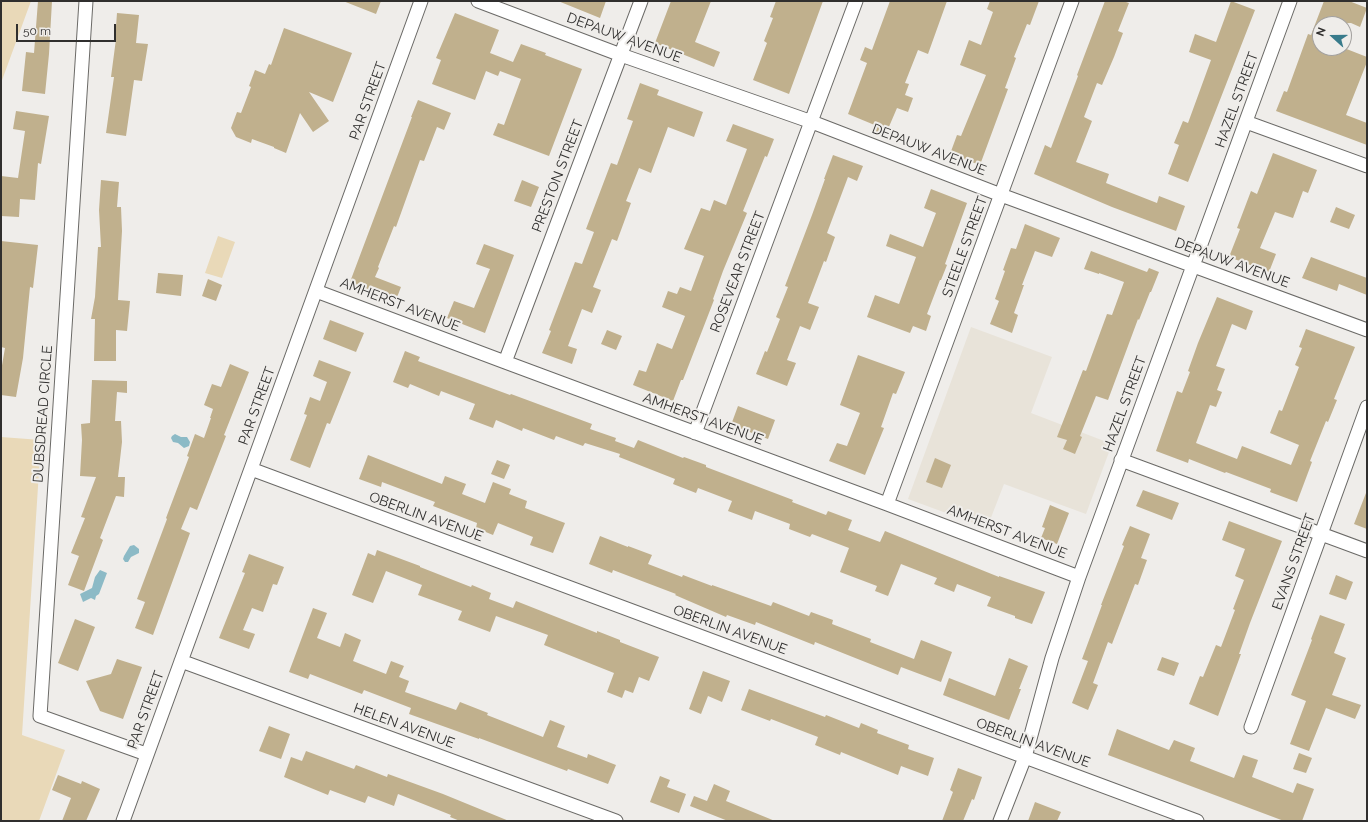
<!DOCTYPE html>
<html>
<head>
<meta charset="utf-8">
<style>
	body { margin:0 }
	#map { position:relative; width:1368px; height:822px; overflow:hidden; background:#efedea; font-family:Raleway,sans-serif }
	canvas { display:block }
	.frame { position:absolute; inset:0; border:2px solid #302f2e; pointer-events:none }
	.north { position:absolute; left:1312px; top:16px; width:40px; height:40px; box-sizing:border-box; background:#efedea; border:1px solid #a3a19f; border-radius:50%; rotate:291deg; font-size:11px; font-weight:700; line-height:16px; text-align:center; color:#302f2e }
	.north::after { content:''; display:block; margin:auto; width:14px; height:18px; background:#387b8b; clip-path:polygon(50% 0,100% 100%,50% 72%,0 100%) }
	.scale { position:absolute; left:16px; top:24px; width:100px; height:18px; box-sizing:border-box; border:2px solid #302f2e; border-top:0; padding-left:5px; font-size:12px; line-height:14px; white-space:nowrap; color:#302f2e; -webkit-text-stroke:3px #efedea; paint-order:stroke }
</style>
</head>
<body>
<div id="map">
<canvas width="1368" height="822"></canvas>
<div class="frame"></div>
<div class="north">N</div>
<div class="scale">50 m</div>
</div>
<script>
const ctx = document.querySelector('canvas').getContext('2d');
ctx.lineJoin = 'round';
function fill(path, color) { ctx.fillStyle = color; ctx.fill(path, 'evenodd'); }
const poly = rows => new Path2D(rows.map(r => 'M' + r).join(''));
function trace(path, color, width, dash) { ctx.strokeStyle = color; ctx.lineWidth = width; ctx.lineCap = dash ? 'butt' : 'round'; ctx.setLineDash(dash || []); ctx.stroke(path); }
function label(font, color, halo, rows, align = 'center') {
  ctx.font = font + ' Raleway,sans-serif'; ctx.lineWidth = 4; ctx.setLineDash([]); ctx.textBaseline = 'middle'; ctx.strokeStyle = halo; ctx.fillStyle = color; for (const [text, x, y, turn = 0] of rows) {
    ctx.save(); ctx.translate(x, y); ctx.rotate((+turn || 0) * Math.PI / 180); ctx.textAlign = isNaN(turn) ? turn : align; if (halo) ctx.strokeText(text, 0, 0); ctx.fillText(text, 0, 0); ctx.restore();
  }
}
const built = poly([
	[971,327,1052,357,1031,413,1112,444,1086,514,1004,484,987,528,908,499]
]);
const green = poly([
	[1,1,31,1,1,83],
	[218,236,235,242,222,278,205,273],
	[1,437,41,440,22,735,65,750,39,821,1,821]
]);
const water = poly([
	[175,434,181,437,187,437,190,442,189,446,184,448,178,443,173,442,171,438,172,436],
	[134,545,139,549,139,553,131,557,128,562,125,562,123,559,124,556,130,546],
	[100,570,107,573,99,594,96,596,95,600,91,598,83,602,80,594,92,588,95,577]
]);
const building = poly([
	[38,1,52,1,49,54,45,94,22,91,26,52,34,53],
	[343,1,381,1,376,14],
	[558,1,606,1,600,18],
	[671,1,711,1,695,42,720,52,714,67,655,43],
	[776,1,823,1,789,94,753,80,767,43,764,41,773,18,770,17],
	[890,1,947,1,928,54,918,50,905,83,909,84,905,95,913,98,908,112,897,108,885,136,875,132,877,126,848,114,867,63,860,60,865,47,872,50],
	[990,1,1039,1,1030,25,1027,24,1014,57,1016,58,1005,88,1008,89,980,165,950,154,957,135,961,136,986,75,960,65,969,40,981,45,993,12,987,9],
	[1105,1,1123,1,1129,3,1118,31,1123,33,1114,57,1102,85,1097,83,1084,117,1092,121,1076,162,1109,174,1106,183,1157,203,1159,196,1185,206,1176,231,1112,207,1034,174,1045,145,1051,148,1078,76,1077,75],
	[1231,1,1255,10,1188,182,1168,174,1179,145,1174,143,1183,121,1188,123,1211,60,1189,52,1195,34,1216,42],
	[1324,1,1349,1,1367,8,1360,27,1351,23,1320,24,1320,48,1344,48,1367,57,1367,62,1346,115,1367,123,1367,145,1276,111,1284,91,1287,92,1308,34,1311,35],
	[117,13,139,15,136,43,148,44,142,81,134,80,126,136,106,133,114,77,111,77,116,39,115,39],
	[455,13,499,30,490,53,513,62,521,44,546,53,545,55,582,69,549,156,493,135,498,123,504,125,521,79,500,71,498,76,486,71,475,100,432,84,441,60,436,58],
	[284,28,352,53,333,102,309,92,329,121,313,132,300,113,286,153,274,148,274,147,252,139,251,143,236,137,231,128,237,112,241,113,251,87,249,86,255,70,265,74,269,64,271,65],
	[640,83,659,90,657,95,703,112,694,137,668,127,651,173,639,168,626,201,631,203,617,241,612,239,593,287,601,290,592,313,582,309,568,346,577,349,572,364,542,353,551,331,549,330,575,262,582,264,594,232,586,229,611,163,617,165,633,121,627,119],
	[418,100,451,113,444,130,437,127,424,161,420,160,396,227,394,226,378,267,379,268,375,277,401,287,396,300,350,282,412,117,411,117],
	[16,111,49,116,41,164,38,163,35,200,20,199,19,217,1,216,1,176,18,178,25,131,13,129],
	[733,124,774,139,767,157,765,156,743,211,747,213,723,271,713,299,714,300,683,380,681,380,673,401,633,385,639,370,646,372,657,343,672,349,685,316,662,307,668,291,677,294,680,287,691,291,704,256,684,249,701,208,710,211,714,200,726,205,747,149,726,141],
	[1273,153,1317,170,1308,193,1303,191,1293,218,1275,212,1260,248,1276,254,1269,272,1229,257,1240,229,1237,228,1251,191,1257,194],
	[833,155,863,166,857,181,848,177,827,233,835,237,826,262,824,261,808,303,819,307,810,330,800,326,787,360,796,363,787,386,756,374,765,351,767,352,780,319,776,317,788,287,785,286,812,215,825,179,824,179],
	[101,180,119,182,117,207,121,207,122,231,118,300,130,301,127,331,116,330,116,361,94,361,95,319,91,319,95,297,98,247,101,247,99,210],
	[522,180,539,187,531,207,514,201],
	[931,189,967,203,945,264,947,265,941,280,940,280,927,314,931,316,926,331,913,326,910,333,867,317,875,295,899,304,916,257,886,246,890,234,923,247,936,213,924,208],
	[1336,207,1355,215,1349,229,1330,222],
	[1025,224,1060,238,1052,257,1035,251,1022,285,1024,285,1014,313,1018,315,1012,333,990,324,999,301,995,299,1005,271,1003,270,1011,248,1016,249],
	[1,241,38,245,33,288,30,287,23,358,16,397,1,395,1,371,5,348,1,347],
	[484,244,514,255,485,333,447,318,454,301,474,308,490,269,476,264],
	[1091,251,1147,272,1149,268,1159,272,1151,292,1150,292,1139,320,1138,319,1108,400,1096,396,1080,436,1082,437,1075,454,1063,449,1067,440,1057,437,1083,370,1086,371,1107,314,1112,315,1124,282,1099,273,1099,274,1084,269],
	[1311,257,1367,278,1367,295,1339,284,1337,291,1302,278],
	[158,273,183,275,181,296,156,293],
	[208,279,222,285,216,301,202,296],
	[1217,297,1253,311,1246,330,1232,324,1216,366,1225,369,1217,390,1222,392,1216,407,1210,405,1196,443,1237,459,1242,446,1291,465,1299,445,1270,433,1279,410,1282,411,1299,367,1295,365,1302,348,1299,347,1306,329,1355,347,1334,399,1337,400,1328,422,1326,421,1310,461,1312,462,1297,502,1270,492,1271,489,1226,472,1225,473,1189,459,1188,463,1156,451,1177,391,1182,393,1190,372,1188,371,1198,343],
	[330,320,364,333,356,352,323,339],
	[607,330,622,336,616,350,601,344],
	[405,351,420,357,418,361,510,395,511,394,592,424,590,429,616,438,615,441,634,448,638,440,683,458,684,457,706,465,706,467,793,500,792,502,826,515,828,511,852,520,848,530,880,542,885,531,999,577,999,576,1045,592,1032,624,1015,618,1015,616,987,606,991,597,957,584,954,592,934,584,937,578,901,564,888,596,875,591,877,586,840,572,849,548,812,534,810,537,789,529,790,524,755,511,752,520,728,511,732,501,698,488,696,493,673,484,675,479,619,457,620,454,585,443,583,446,556,436,554,440,523,428,522,431,496,420,493,428,469,419,475,404,441,391,439,396,410,384,408,388,393,382],
	[858,355,905,372,896,394,893,393,881,427,884,428,865,475,829,461,837,443,847,446,860,413,840,405],
	[319,360,351,372,330,424,327,423,310,468,290,460,307,415,304,414,310,397,320,401,327,382,313,376],
	[230,364,249,372,224,435,226,436,197,510,190,507,181,529,190,533,153,635,135,628,145,602,137,599,167,519,166,518,189,457,187,456,195,434,204,438,211,418,210,418,213,409,204,405,212,384,221,387],
	[92,380,127,381,127,393,117,392,115,421,121,421,122,442,118,477,125,477,124,497,116,496,100,538,103,540,84,591,68,585,79,556,71,553,85,518,81,517,96,477,80,476,82,440,81,424,90,423],
	[738,406,775,420,768,439,731,425],
	[368,455,442,484,445,476,466,484,462,494,485,503,493,482,511,489,509,494,527,501,525,508,565,523,553,553,530,545,533,537,498,523,493,535,476,528,477,523,433,506,435,502,382,482,381,487,359,479],
	[935,458,951,465,942,488,926,482],
	[497,460,510,465,504,479,491,474],
	[1143,490,1179,503,1172,520,1136,506],
	[1366,493,1367,493,1367,529,1354,524],
	[1050,505,1069,513,1057,544,1041,538,1045,528,1042,527],
	[1229,521,1282,541,1250,623,1239,654,1241,654,1218,716,1189,704,1200,676,1203,677,1216,645,1221,647,1235,610,1233,609,1244,580,1235,576,1245,549,1222,540],
	[1130,526,1150,534,1141,558,1147,560,1138,585,1135,584,1112,644,1108,642,1093,683,1098,685,1088,710,1072,703,1088,661,1082,659,1102,605,1101,605,1124,546,1122,545],
	[600,536,628,547,628,546,652,555,648,564,682,577,683,575,712,586,712,585,771,606,773,602,809,616,811,612,833,620,832,624,871,639,870,642,914,659,921,640,952,652,941,682,901,667,898,675,815,642,814,645,756,622,755,625,727,615,726,617,675,595,676,594,613,570,612,573,589,564],
	[377,550,420,566,420,567,471,587,472,585,491,593,489,599,513,608,516,601,597,633,597,631,620,640,620,642,659,657,649,681,639,677,633,693,625,690,622,698,607,692,614,673,544,645,548,635,496,616,490,632,458,620,462,611,418,595,422,585,386,571,373,603,352,595,368,553,375,556],
	[249,554,284,567,277,585,273,584,263,612,252,608,243,630,255,634,249,649,219,638,245,573,242,572],
	[1336,575,1353,582,1346,600,1329,594],
	[313,608,327,613,317,638,340,647,345,633,361,640,353,661,386,674,391,661,404,666,399,677,409,681,405,692,456,710,460,702,488,713,487,715,543,737,550,720,565,726,557,747,587,758,588,754,616,765,608,784,568,769,567,771,479,738,479,739,409,714,411,708,364,690,362,694,310,674,308,679,289,672],
	[1320,615,1345,624,1334,653,1346,658,1332,695,1361,705,1355,719,1326,708,1309,751,1290,744,1306,701,1291,695,1312,640,1311,639],
	[75,619,95,627,78,671,58,663],
	[1162,657,1179,663,1174,676,1157,670],
	[1009,658,1028,666,1019,689,1021,689,1009,720,943,695,949,678,995,696],
	[117,659,142,667,123,719,100,711,86,681,111,674],
	[703,671,730,681,722,702,708,696,701,714,689,709],
	[749,689,825,717,826,715,859,728,861,723,878,730,877,733,909,745,908,749,934,758,928,776,901,766,898,775,841,752,840,755,815,745,818,737,771,719,770,721,741,710],
	[269,726,290,734,281,759,259,751],
	[1117,729,1169,750,1174,740,1195,748,1190,761,1234,778,1243,755,1258,760,1252,777,1293,793,1297,783,1314,789,1302,821,1284,821,1108,755],
	[306,751,354,769,356,765,387,777,388,774,443,794,509,821,460,821,450,817,451,815,398,794,394,806,368,796,365,803,330,790,328,795,284,777,291,757,302,761],
	[1299,753,1312,758,1306,773,1293,769],
	[958,768,982,777,974,800,972,799,963,821,942,821,953,792,950,790],
	[58,775,81,784,82,781,100,789,86,821,62,821,71,798,52,790],
	[660,776,670,780,667,787,686,794,679,813,650,802],
	[714,784,730,791,726,801,775,821,728,821,690,806,694,796,707,801],
	[1035,802,1061,812,1057,821,1028,821]
]);
const minor = poly([
	[86,1,40,716,146,754],
	[478,1,621,55,812,122,1001,195,1367,330],
	[1246,122,1367,166],
	[316,291,505,362,887,504,1079,577],
	[505,362,641,1],
	[695,433,856,1],
	[1121,460,1367,551],
	[251,469,1197,821],
	[887,504,1072,1],
	[181,661,616,821],
	[1251,727,1367,407],
	[123,821,421,1],
	[1000,821,1025,757,1052,658,1079,577,1290,1]
]);
const streetNames = [
	["DEPAUW AVENUE",624,38,20],
	["HAZEL STREET",1237,100,-70],
	["PAR STREET",368,101,-70],
	["DEPAUW AVENUE",929,150,21],
	["PRESTON STREET",558,176,-69],
	["STEELE STREET",965,247,-70],
	["DEPAUW AVENUE",1232,263,20],
	["ROSEVEAR STREET",738,272,-69],
	["AMHERST AVENUE",400,305,21],
	["HAZEL STREET",1125,404,-70],
	["PAR STREET",257,406,-70],
	["DUBSDREAD CIRCLE",43,414,-86],
	["AMHERST AVENUE",703,419,20],
	["OBERLIN AVENUE",426,517,20],
	["AMHERST AVENUE",1007,532,21],
	["EVANS STREET",1294,562,-70],
	["OBERLIN AVENUE",730,630,20],
	["PAR STREET",146,710,-70],
	["HELEN AVENUE",404,726,20],
	["OBERLIN AVENUE",1033,743,20]
];
fill(built, '#e8e3d9');
fill(green, '#e9d9b8');
fill(water, '#8cbac6');
fill(building, '#c0b08d');
trace(minor, '#6b6a67', 15);
trace(minor, '#fff', 13);
label('14px', '#302f2e', '#efedea', streetNames);
</script>
</body>
</html>
